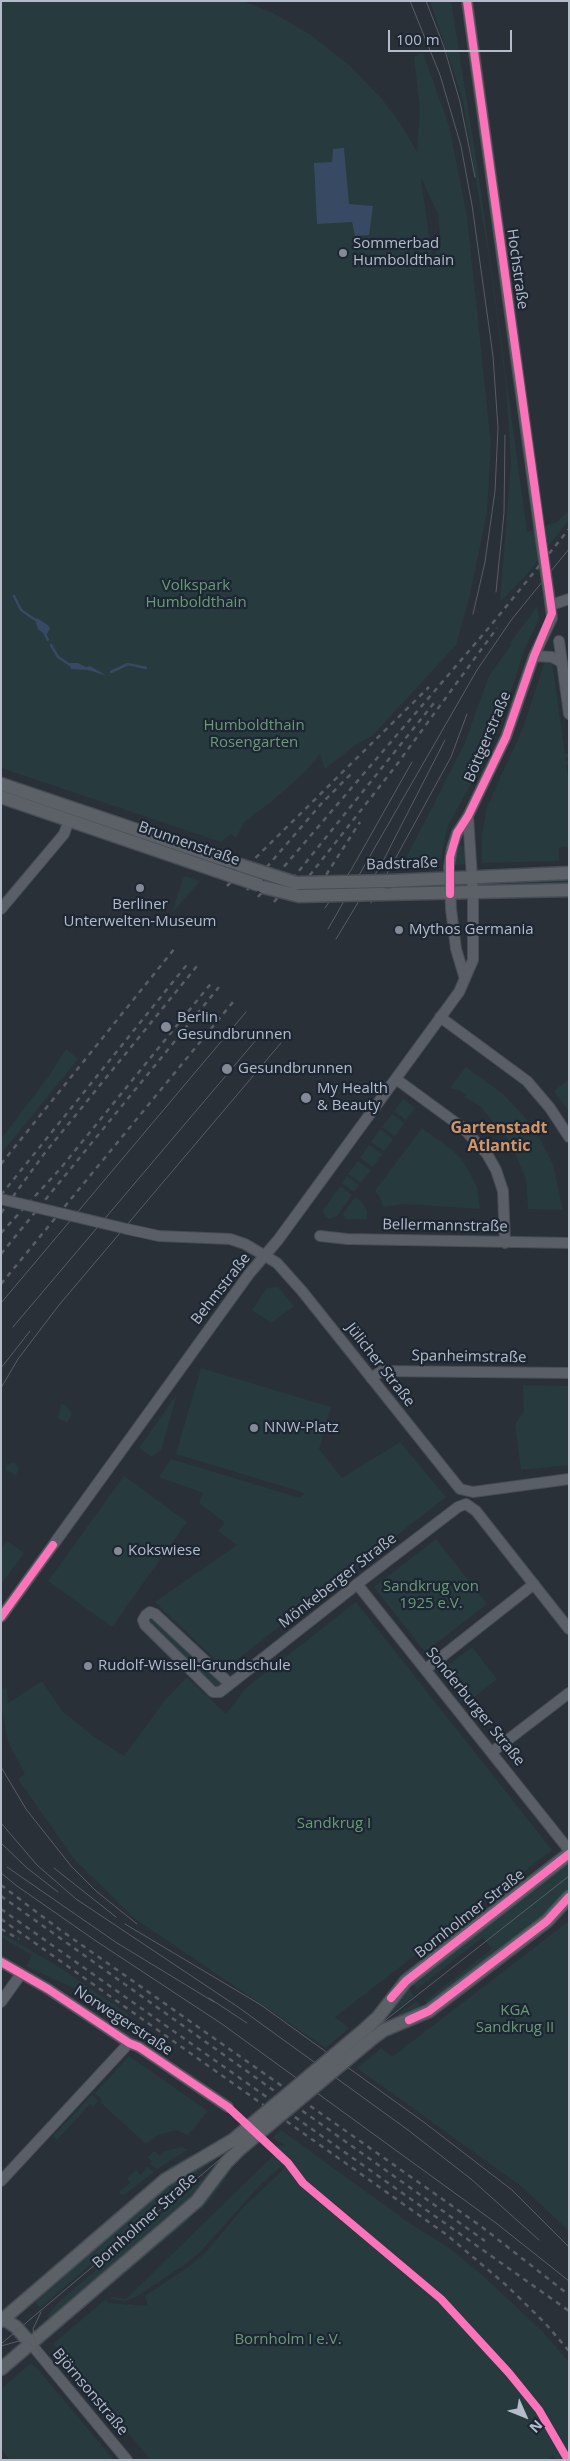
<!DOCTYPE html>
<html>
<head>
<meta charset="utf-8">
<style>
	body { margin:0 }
	#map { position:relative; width:570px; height:2461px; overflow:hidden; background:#2a3038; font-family:"Open Sans",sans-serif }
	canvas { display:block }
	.frame { position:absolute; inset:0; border:2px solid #b4bcc9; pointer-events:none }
	.north { position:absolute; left:500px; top:2391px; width:50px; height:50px; -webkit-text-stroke:4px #1d2633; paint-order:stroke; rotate:134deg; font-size:14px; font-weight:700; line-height:20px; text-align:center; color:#b4bcc9 }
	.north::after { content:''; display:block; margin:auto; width:18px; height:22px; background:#b4bcc9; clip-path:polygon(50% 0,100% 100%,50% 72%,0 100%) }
	.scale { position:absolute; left:388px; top:30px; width:124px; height:22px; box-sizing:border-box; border:2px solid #b4bcc9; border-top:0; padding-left:6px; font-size:15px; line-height:18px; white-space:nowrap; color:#b4bcc9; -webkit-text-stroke:4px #1d2633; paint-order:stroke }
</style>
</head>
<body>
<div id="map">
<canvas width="570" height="2461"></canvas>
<div class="frame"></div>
<div class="north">N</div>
<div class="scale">100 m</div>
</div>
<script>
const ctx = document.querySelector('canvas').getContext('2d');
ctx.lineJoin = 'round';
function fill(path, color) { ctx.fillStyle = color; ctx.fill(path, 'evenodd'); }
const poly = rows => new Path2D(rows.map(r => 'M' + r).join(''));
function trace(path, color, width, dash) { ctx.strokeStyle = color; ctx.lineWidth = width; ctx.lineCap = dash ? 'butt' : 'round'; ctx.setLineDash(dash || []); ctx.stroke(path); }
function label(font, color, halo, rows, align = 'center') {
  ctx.font = font + ' "Open Sans",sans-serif'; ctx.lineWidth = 4.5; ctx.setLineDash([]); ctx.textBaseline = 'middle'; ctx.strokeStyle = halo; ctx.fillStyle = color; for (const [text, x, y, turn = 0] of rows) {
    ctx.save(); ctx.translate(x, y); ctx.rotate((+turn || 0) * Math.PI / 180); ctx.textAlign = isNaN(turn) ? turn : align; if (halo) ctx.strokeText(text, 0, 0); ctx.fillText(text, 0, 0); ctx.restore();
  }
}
const green = poly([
	[1,1,243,1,273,13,311,35,349,65,381,98,400,123,417,152,420,110,414,57,423,53,449,126,467,216,491,444,487,512,469,599,456,645,372,736,354,746,325,769,320,754,304,773,272,801,244,822,236,838,231,834,221,842,1,768],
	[421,178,438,214,441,246,432,257],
	[430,1,451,1,478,170,527,532,557,522,569,510,569,520,565,525,528,573,500,602,511,463,506,385,490,264,462,97],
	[537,607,539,619,525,648,506,707,488,752,447,828,440,864,402,866,464,745,489,676,511,645,510,643],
	[545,661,552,662,565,754,569,754,569,757,565,758,566,761,569,760,569,764,566,765,569,781,569,861,568,848,565,846,559,848,559,861,482,863,482,835,487,807,523,728],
	[461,845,465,847,467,864,455,865,457,848],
	[185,876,200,881,172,913,183,879],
	[569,880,569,885,510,886,510,881],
	[66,1049,78,1059,1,1154,1,1139,49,1076],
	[466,1067,503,1094,534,1127,553,1165,563,1210,528,1209,526,1179,510,1142,480,1106,465,1097,466,1095,459,1090,450,1088],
	[569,1079,569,1111,554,1091],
	[403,1099,415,1108,406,1120,394,1111],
	[392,1114,404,1123,395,1136,382,1127],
	[422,1128,451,1149,463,1161,477,1187,480,1209,405,1204,383,1207,380,1197,375,1191],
	[380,1129,393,1139,384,1151,371,1142],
	[369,1145,382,1154,373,1167,360,1158],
	[358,1161,371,1170,361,1183,348,1174],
	[347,1176,359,1185,354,1192,342,1183],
	[340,1186,352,1195,337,1216,329,1219,325,1216,323,1210],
	[355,1197,362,1202,367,1211,367,1219,345,1219,343,1214],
	[278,1287,294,1306,271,1323,252,1310,267,1288],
	[201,1368,331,1407,319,1449,342,1478,400,1442,446,1497,225,1669,155,1602,237,1545,218,1531,225,1523,199,1503,203,1493,159,1477,171,1459,300,1498,305,1493,176,1454],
	[523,1385,569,1386,569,1465,521,1470,515,1424,524,1412],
	[177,1394,161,1450,152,1457,139,1448],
	[61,1404,66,1405,72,1414,67,1423,58,1418],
	[14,1462,19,1468,16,1475,5,1470,7,1465],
	[124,1476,187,1522,112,1627,48,1581],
	[436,1539,487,1604,425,1652,374,1587],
	[7,1541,24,1553,1,1584,1,1548],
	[356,1602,552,1850,335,2017,349,2028,326,2048,134,1918,74,1859,18,1779,25,1774,8,1742,1,1704,1,1689,7,1688,8,1703,42,1681,62,1711,93,1736,124,1756,165,1700,187,1677,226,1714,246,1688],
	[151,1616,223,1683,218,1688,147,1622],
	[472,1647,497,1679,466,1704,441,1671],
	[569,1860,569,1889,555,1907,429,2006,425,2001,492,1949,483,1937,417,1989,411,1982],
	[569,1921,569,2231,521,2186,357,2068,381,2048,392,2057],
	[1,1933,59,1967,129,2015,125,2020,82,1992,26,1966,32,1955,1,1937],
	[407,1986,414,1996,387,2016,385,2015],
	[417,2001,424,2009,390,2023,389,2020],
	[129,2056,208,2111,188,2135,176,2130,158,2135,146,2144,100,2102,102,2100,95,2093],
	[92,2095,98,2101,93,2107,90,2104,57,2140,53,2136],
	[281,2130,409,2223,449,2248,481,2274,543,2332,569,2362,569,2460,556,2460,553,2455,547,2460,151,2460,53,2344,105,2300,109,2303,148,2306,145,2296,187,2268,204,2254,244,2207,283,2170,282,2166,261,2184,200,2252,187,2263,136,2297,125,2301,111,2299,111,2297,126,2299,279,2150,276,2146,285,2145,273,2138],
	[182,2147,187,2150,157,2169,150,2164,152,2161,148,2157,154,2151,160,2156,165,2151],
	[192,2154,193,2159,129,2201,168,2168],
	[217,2156,40,2308,35,2302,170,2184],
	[221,2160,190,2201,51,2320,47,2315,60,2301,201,2180],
	[147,2166,154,2172,124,2195,121,2194,119,2192,130,2183,127,2178,136,2170,141,2175],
	[230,2167,232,2168,220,2187,201,2210,199,2203],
	[188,2218,189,2220,61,2327],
	[30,2364,35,2366,114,2460,10,2460,1,2449,1,2389]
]);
const water = poly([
	[344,148,349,204,373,206,369,235,355,236,352,222,317,224,314,163,332,162,333,149],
	[37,618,49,626,50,629,46,635,38,629,35,620],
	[69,663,78,663,86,667,90,666,107,676,88,670,71,669]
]);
const stream = poly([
	[14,596,21,610,37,621],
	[44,632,48,640],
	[51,645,58,657,70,665],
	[111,672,128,664,146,668]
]);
const minor = poly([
	[467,1,541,540],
	[551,605,569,599],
	[559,641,569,714],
	[534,656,552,657,561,662],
	[1,909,64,834,69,820],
	[465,979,456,949,451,909,449,867,452,848,457,833,468,816,506,737,534,656,552,618,549,594],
	[440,1017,527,1081,550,1108,569,1137],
	[396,1079,463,1128,487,1154,496,1170,503,1191,505,1243],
	[127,1229,159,1236,230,1239,245,1244,277,1263,302,1291,460,1489,473,1492,569,1479],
	[320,1236,347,1239,569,1243],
	[371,1378,382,1371,569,1373],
	[357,1584,569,1850],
	[1,1617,249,1274,278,1240,459,992,473,960,473,893,468,816],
	[426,1669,534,1584],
	[230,1684,155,1614,150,1612,146,1615,143,1620,145,1625,213,1692,220,1692,365,1578,458,1507,466,1504,476,1511,569,1629],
	[492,1752,569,1693],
	[1,1962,48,1989,129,2043,139,2047,228,2107],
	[1,2002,21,1974],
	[1,2181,129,2043],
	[31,2344,127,2460]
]);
const major = poly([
	[1,784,240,865],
	[1,797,229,875],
	[391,881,569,873],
	[383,894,569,890],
	[365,2029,378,2017,406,1981,569,1854],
	[373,2038,384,2030,429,2011,547,1921,569,1897],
	[4,2319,16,2327,31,2344],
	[1,2321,165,2180,233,2140],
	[1,2369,197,2201,226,2163,240,2149]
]);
const tram = poly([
	[410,1,440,75,461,146,472,205,493,356,498,428,495,491,485,562,473,614],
	[426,1,444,47,460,102,475,177],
	[496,592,504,513,505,435],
	[371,903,451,757,467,714],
	[325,908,351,870,412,762],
	[328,929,477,670,512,619,569,549],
	[336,939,382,863,445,740],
	[1,1303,246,1012],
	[13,1327,262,1033],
	[1,1368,30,1331],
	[1,1388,18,1359,59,1305,281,1043],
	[1,1767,26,1809,71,1866,96,1891,137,1924],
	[1,1823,37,1865,76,1899,238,2007,408,2130,471,2179,539,2240],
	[1,1843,27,1868,58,1892],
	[7,1867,117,1943,214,2002],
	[54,1868,116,1917],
	[1,1873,17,1886,96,1941,222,2024,496,2223,569,2281],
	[125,1924,261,2005,425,2123,512,2190,569,2247],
	[209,1998,247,2023],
	[41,2312,33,2329,35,2340,40,2353,129,2460],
	[1,2344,378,2026,569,1876],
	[1,2346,19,2341,26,2342,39,2349]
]);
const rail = poly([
	[227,886,429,687],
	[247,890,322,803,352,773],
	[258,897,492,624,569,529],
	[291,899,395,767,497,628],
	[310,900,360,822],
	[274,902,434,703],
	[1,1164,175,948],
	[1,1195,189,962],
	[1,1213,44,1154,197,966],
	[1,1233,60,1169,213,981],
	[1,1254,219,987],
	[1,1284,233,1002],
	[1,1885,59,1929,482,2227,569,2295],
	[1,1896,485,2241],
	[1,1909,569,2311],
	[1,1919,447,2235,506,2285,545,2323,569,2351],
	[1,1929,19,1939]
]);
const minorBridge = poly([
	[541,540,549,594],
	[1,1199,127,1229]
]);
const majorBridge = poly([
	[240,865,296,883,391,881],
	[229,875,259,885],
	[263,887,299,896,383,894],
	[233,2140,365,2029],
	[240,2149,373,2038]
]);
const cycleway = poly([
	[450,894,450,857,457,833,468,816,506,737,534,656,552,613,467,1],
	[1,1617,53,1545],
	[1,1962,48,1989,129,2043,139,2047,228,2107,288,2163,303,2183,441,2299,509,2373,539,2410,568,2460],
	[391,1998,406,1981,569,1854],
	[409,2020,429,2011,547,1921,569,1897]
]);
const markers = [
	[343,253,5,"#848b96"],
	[140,888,5,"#848b96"],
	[399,930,5,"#848b96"],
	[166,1027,6,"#848b96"],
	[227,1069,6,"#848b96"],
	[306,1098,6,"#848b96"],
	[254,1428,5,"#848b96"],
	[118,1551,5,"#848b96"],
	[88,1666,5,"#848b96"]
];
const poiNames = [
	["Sommerbad",353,244],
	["Humboldthain",353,261],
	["Berliner",140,905,"center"],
	["Unterwelten-Museum",140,922,"center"],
	["Mythos Germania",409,930],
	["Berlin",177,1018],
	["Gesundbrunnen",177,1035],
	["Gesundbrunnen",238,1069],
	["My Health",317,1089],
	["& Beauty",317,1106],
	["NNW-Platz",264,1428],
	["Kokswiese",128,1551],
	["Rudolf-Wissell-Grundschule",98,1666]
];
const streetNames = [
	["Hochstraße",517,269,82],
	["Böttgerstraße",488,737,-67],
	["Brunnenstraße",189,844,19],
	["Badstraße",402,864,-2],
	["Bellermannstraße",445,1226,1],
	["Behmstraße",221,1289,-52],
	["Spanheimstraße",469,1357,1],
	["Jülicher Straße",380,1365,52],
	["Mönkeberger Straße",338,1581,-38],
	["Sonderburger Straße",475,1707,51],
	["Bornholmer Straße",470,1914,-38],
	["Norwegerstraße",123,2021,33],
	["Bornholmer Straße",145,2221,-42],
	["Björnsonstraße",90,2392,50]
];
const parkNames = [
	["Volkspark",196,586],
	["Humboldthain",196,603],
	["Humboldthain",254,726],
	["Rosengarten",254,743],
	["Sandkrug von",431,1587],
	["1925 e.V.",431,1604],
	["Sandkrug I",334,1824],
	["KGA",515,2011],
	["Sandkrug II",515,2028],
	["Bornholm I e.V.",288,2340]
];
const neighbourhoodNames = [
	["Gartenstadt",499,1128],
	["Atlantic",499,1146]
];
fill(green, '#273a3e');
fill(water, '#384963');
trace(stream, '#384963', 2.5);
trace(minor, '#484c53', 12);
trace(major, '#484c55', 15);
trace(minor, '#5a5e66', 10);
trace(major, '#5c6168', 12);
trace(tram, '#595d64', 1);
trace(rail, '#595d64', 2.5, [5, 5]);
trace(minorBridge, '#484c53', 12, []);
trace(majorBridge, '#484c55', 15, []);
trace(minorBridge, '#5a5e66', 10);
trace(majorBridge, '#5c6168', 12);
trace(cycleway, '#fb73b8', 8);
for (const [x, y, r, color] of markers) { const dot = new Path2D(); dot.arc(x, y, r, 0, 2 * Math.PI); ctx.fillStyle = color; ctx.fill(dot); trace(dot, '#1d2633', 2); }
label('15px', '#b4bcc9', '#1d2633', poiNames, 'left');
label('15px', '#b4bcc9', '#1d2633', streetNames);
label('15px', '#6b9a76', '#1d2633', parkNames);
label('bold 16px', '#d59563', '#1d2633', neighbourhoodNames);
</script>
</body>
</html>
